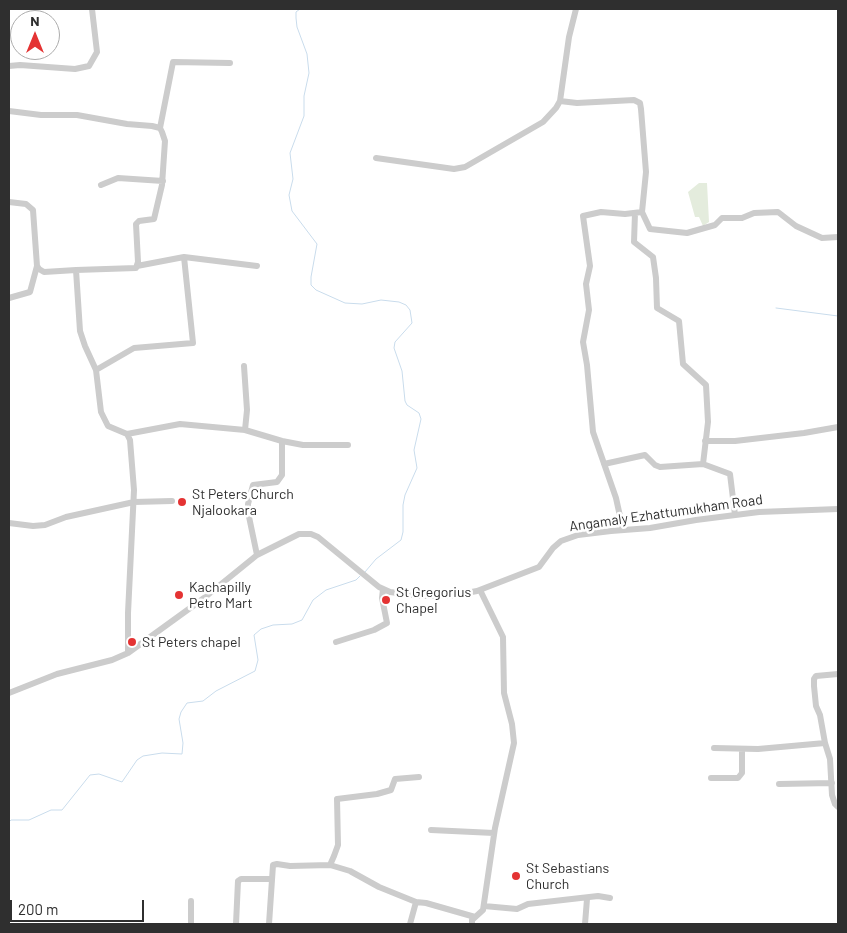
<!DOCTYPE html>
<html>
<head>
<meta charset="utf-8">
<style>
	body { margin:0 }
	#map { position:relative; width:847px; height:933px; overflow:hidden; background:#fff; font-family:Barlow,sans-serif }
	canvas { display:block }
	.frame { position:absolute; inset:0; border:10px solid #2f2f2f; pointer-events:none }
	.north { position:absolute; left:10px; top:10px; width:50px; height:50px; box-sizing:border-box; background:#fff; border:1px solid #acacac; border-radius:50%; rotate:0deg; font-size:14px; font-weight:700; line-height:20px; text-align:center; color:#2f2f2f }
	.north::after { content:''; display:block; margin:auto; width:18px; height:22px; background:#e43333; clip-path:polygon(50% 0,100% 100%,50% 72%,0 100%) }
	.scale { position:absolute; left:10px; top:900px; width:134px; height:22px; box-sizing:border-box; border:2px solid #2f2f2f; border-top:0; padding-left:6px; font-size:15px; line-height:18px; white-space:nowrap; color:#2f2f2f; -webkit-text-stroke:4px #fff; paint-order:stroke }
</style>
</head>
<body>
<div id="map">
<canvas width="847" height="933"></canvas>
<div class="frame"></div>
<div class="north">N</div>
<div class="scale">200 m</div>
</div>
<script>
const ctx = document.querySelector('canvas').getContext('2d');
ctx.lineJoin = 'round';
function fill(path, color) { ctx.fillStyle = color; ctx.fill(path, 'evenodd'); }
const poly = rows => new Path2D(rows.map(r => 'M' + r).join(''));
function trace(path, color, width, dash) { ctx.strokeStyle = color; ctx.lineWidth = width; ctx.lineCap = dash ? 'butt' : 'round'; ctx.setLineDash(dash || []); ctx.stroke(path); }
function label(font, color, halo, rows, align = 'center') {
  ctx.font = font + ' Barlow,sans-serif'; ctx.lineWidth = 5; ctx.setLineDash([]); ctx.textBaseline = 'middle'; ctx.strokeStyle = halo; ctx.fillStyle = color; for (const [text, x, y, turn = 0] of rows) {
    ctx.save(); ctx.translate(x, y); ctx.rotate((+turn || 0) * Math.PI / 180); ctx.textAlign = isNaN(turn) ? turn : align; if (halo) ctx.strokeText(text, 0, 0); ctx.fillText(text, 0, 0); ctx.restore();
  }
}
const green = poly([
	[699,183,707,183,709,222,703,226,699,217,695,217,688,192]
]);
const stream = poly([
	[300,9,296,12,296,18,297,27,307,54,309,73,304,96,304,116,290,153,293,179,289,195,292,211,317,244,311,277,311,285,316,290,345,303,362,304,381,300,399,302,406,305,410,310,412,323,395,342,394,348,402,371,405,401,407,405,419,413,421,419,414,450,417,468,405,495,403,505,403,532,401,540,376,559,365,572],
	[776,308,838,316],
	[9,822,11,820,29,820,51,810,62,810,90,775,99,774,122,782,137,760,143,756,162,753,182,754,183,743,179,719,181,712,187,703,203,701,216,691,255,671,258,660,254,635,261,629,273,625,292,624,302,620,313,600,326,590,356,580,360,576]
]);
const minor = poly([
	[9,66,20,65,75,69,89,66,97,52,92,9],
	[560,101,577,103,634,100,640,103,641,109,646,172,642,212,625,214,601,212,583,216,590,266,586,284,589,310,583,342,587,365,593,432,616,498,623,530],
	[9,111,41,115,77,115,127,124,152,126,160,128,162,132,165,141,162,185,154,219,139,221,136,224,138,262,136,268,76,270],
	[160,128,173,62,230,63],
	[376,158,454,169,465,167,543,122,556,108,560,101,569,37,576,9],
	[101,185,118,178,163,181],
	[9,202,26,204,33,210,37,266,39,269,44,272,76,270,80,331,85,346,96,370,101,412,108,426,127,434,130,440,134,490,128,613,128,653],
	[642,212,650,229,687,233,715,225,722,218,742,218,754,213,778,212,796,226,822,238,838,237],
	[635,213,634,242,653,257,656,278,657,308,679,321,683,364,706,385,708,422,703,464,730,474,735,515],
	[137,266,184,257,257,266],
	[9,298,30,292,37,266],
	[244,366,247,410,245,430],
	[96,370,134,348,193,343,184,257],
	[127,434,180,424,245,430,282,441,303,445,348,445],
	[705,441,735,441,804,433,838,427],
	[604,464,645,455,655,465,660,467,703,464],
	[9,523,33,526,45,525,66,517,134,502,172,501],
	[257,555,248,512,248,504,253,485,277,482,282,475,282,441],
	[336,642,374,630,387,623,382,598,383,589],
	[838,674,816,676,814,679,814,686,816,706,820,715,825,743,830,759,832,795,835,804,838,807],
	[9,693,57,674,112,660,128,653,204,598,257,555,299,534,311,534,318,537,379,587,390,592,420,596,450,596,477,591,539,567,553,548,561,541,578,535,611,531,650,528,696,520,759,512,838,509],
	[714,748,758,749,825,743],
	[711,778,738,778,742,773,742,750],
	[779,784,832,783],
	[431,830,494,833],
	[330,865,334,856,338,845,337,799,377,794,391,790,395,779,419,777],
	[191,901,191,924],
	[484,906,517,909,528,904,598,896,610,898],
	[236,924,238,881,241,879,272,879],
	[269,924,273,865,277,864,290,866,330,865,350,871,379,887,416,902],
	[410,924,416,902,426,903,475,917],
	[472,924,472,920,483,910,495,828,514,743,512,724,504,693,503,637,480,590],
	[585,924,587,899]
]);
const markers = [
	[182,502,5,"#e43333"],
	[179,595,5,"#e43333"],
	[386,600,5,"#e43333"],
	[132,642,5,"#e43333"],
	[516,876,5,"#e43333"]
];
const poiNames = [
	["St Peters Church",192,494],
	["Njalookara",192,510],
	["Kachapilly",189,587],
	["Petro Mart",189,603],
	["St Gregorius",396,592],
	["Chapel",396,608],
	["St Peters chapel",142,642],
	["St Sebastians",526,868],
	["Church",526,884]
];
const streetNames = [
	["Angamaly Ezhattumukham Road",666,513,-8]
];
fill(green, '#e4ecdd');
trace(stream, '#c9dcec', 1);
trace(minor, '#ccc', 6);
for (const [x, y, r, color] of markers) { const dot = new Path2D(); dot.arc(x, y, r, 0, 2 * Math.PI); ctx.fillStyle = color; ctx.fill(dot); trace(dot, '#fff', 2); }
label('14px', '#2f2f2f', '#fff', poiNames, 'left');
label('14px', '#2f2f2f', '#fff', streetNames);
</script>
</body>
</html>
